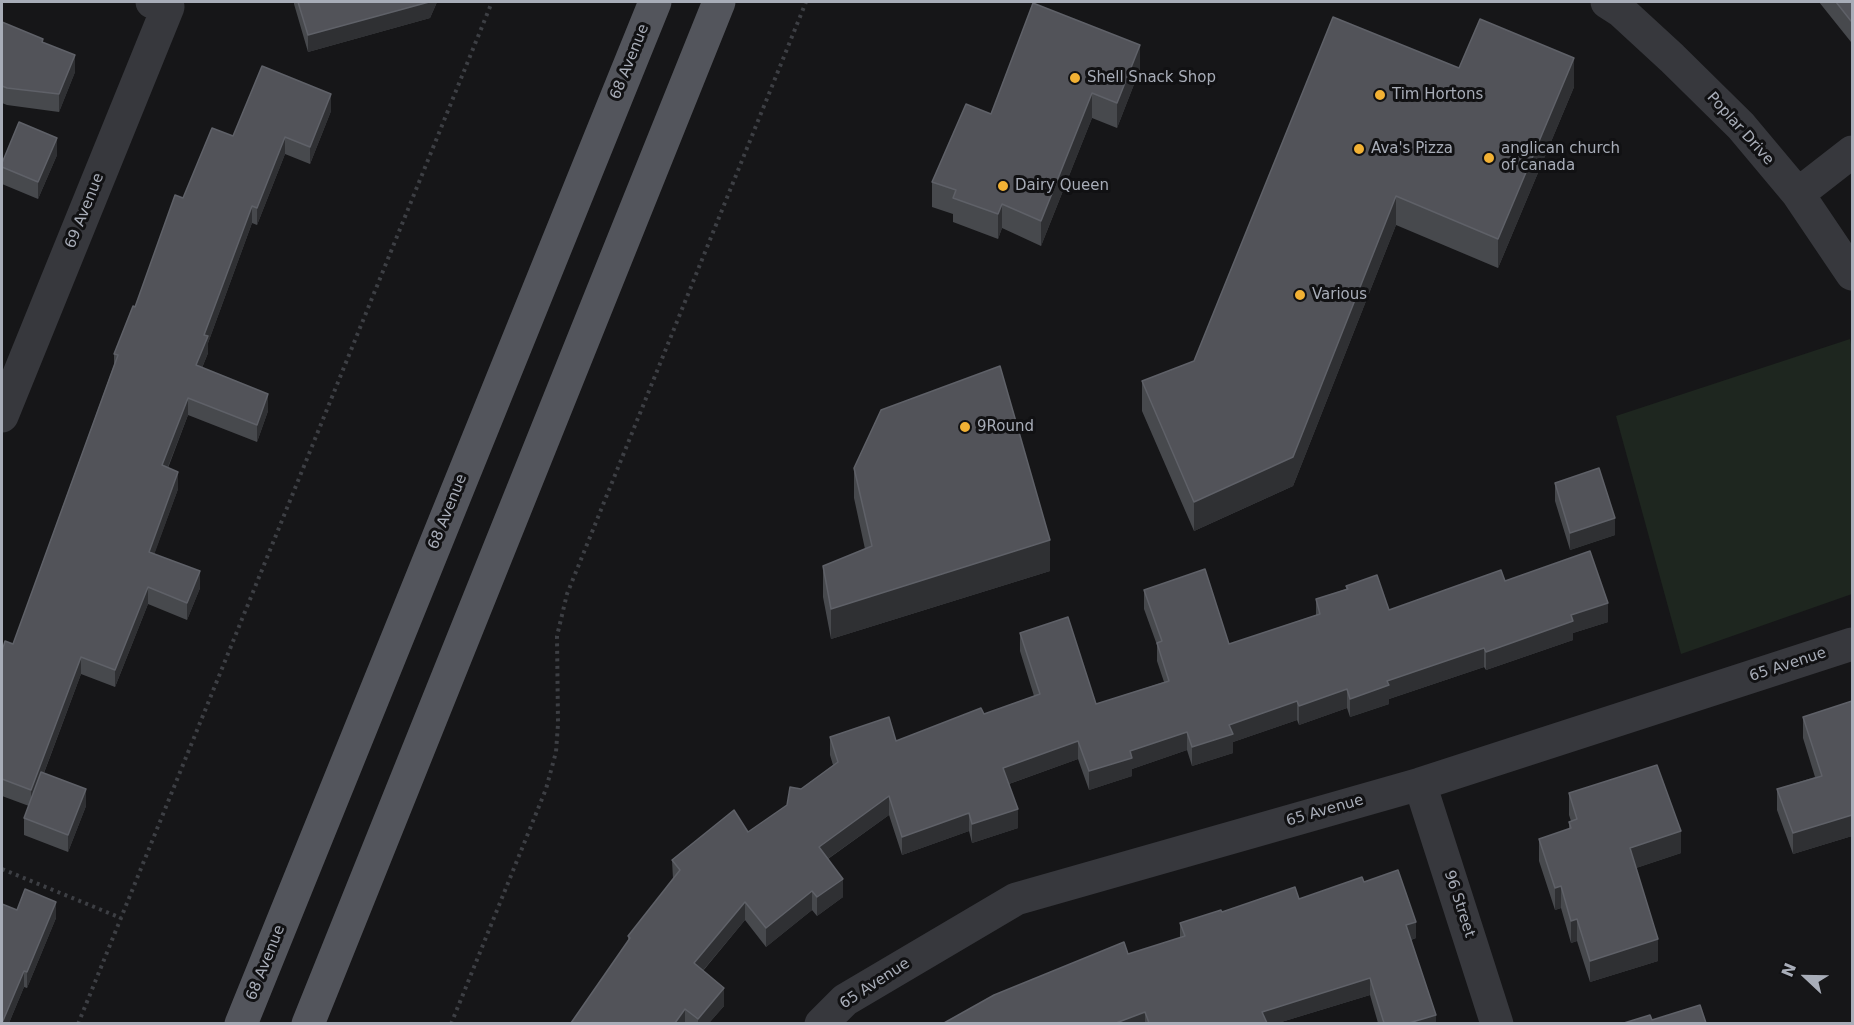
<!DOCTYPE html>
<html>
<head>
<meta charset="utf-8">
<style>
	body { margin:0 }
	#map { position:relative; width:1854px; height:1025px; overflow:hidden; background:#161618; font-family:"DejaVu Sans",sans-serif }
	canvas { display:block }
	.frame { position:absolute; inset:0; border:3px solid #a8adb8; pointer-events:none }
	.north { position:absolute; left:1776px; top:947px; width:60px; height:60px; -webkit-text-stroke:4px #111113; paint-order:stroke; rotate:292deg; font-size:16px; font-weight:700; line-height:24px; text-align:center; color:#a8adb8 }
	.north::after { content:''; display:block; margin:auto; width:21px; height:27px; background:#a8adb8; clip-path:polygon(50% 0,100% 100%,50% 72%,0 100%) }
</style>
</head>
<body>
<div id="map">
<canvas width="1854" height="1025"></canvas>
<div class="frame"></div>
<div class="north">N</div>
</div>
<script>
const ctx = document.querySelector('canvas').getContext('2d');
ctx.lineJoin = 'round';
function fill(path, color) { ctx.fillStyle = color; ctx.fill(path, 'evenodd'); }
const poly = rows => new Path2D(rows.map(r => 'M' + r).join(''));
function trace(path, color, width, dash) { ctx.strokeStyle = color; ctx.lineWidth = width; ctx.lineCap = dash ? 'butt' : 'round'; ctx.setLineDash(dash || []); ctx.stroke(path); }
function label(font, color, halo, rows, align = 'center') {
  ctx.font = font + ' "DejaVu Sans",sans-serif'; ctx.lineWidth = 6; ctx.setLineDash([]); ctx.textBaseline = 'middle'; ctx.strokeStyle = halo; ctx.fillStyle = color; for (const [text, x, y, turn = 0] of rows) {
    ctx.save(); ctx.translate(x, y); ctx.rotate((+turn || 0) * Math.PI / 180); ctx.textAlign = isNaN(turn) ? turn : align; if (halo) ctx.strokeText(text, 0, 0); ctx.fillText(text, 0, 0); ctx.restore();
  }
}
const green = poly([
	[1850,339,1852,348,1852,594,1681,654,1616,416]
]);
const path = poly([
	[2,869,121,918],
	[78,1024,492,2],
	[451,1024,546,789,556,752,558,724,557,636,567,594,806,2]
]);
const minor = poly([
	[1607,2,1621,11,1672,58,1741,126,1798,194,1852,274],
	[1798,194,1852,152],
	[2,416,168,7,152,2],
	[1420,784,1497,1024],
	[821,1024,845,1000,1016,899,1420,784,1852,644]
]);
const major = poly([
	[241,1024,655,2],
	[308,1024,719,2]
]);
const wall = poly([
	[294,2,437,2,430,18,308,52,294,4],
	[1819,2,1852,2,1852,40,1851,42],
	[2,22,43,42,75,72,59,112,7,105,2,103],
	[1459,68,1574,87,1498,268,1396,225,1293,486,1194,531,1142,411,1142,381,1194,361],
	[1140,69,1117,128,1092,118,1041,246,1002,228,998,239,953,222,953,214,932,207,932,182,991,114],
	[331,111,310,164,285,154,257,225,252,223,208,343,208,353,202,368,268,411,257,442,188,415,168,468,178,489,154,554,200,588,187,620,148,604,115,687,81,674,44,773,86,806,68,852,24,835,24,818,29,806,2,796,2,651,13,644,114,365,114,354,183,198,233,136],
	[57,155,38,199,2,184,2,167],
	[854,468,1050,571,831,639,823,597,823,566,865,549,854,498],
	[1555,483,1615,535,1570,550,1555,501],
	[1505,581,1608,622,1573,633,1573,640,1486,670,1484,667,1389,699,1389,704,1350,717,1347,708,1299,725,1297,720,1233,742,1233,753,1192,766,1187,750,1132,769,1132,776,1089,790,1078,759,1009,784,1018,828,972,843,969,831,902,855,889,815,828,859,843,897,817,916,812,910,766,947,745,920,703,971,724,1006,709,1023,571,1023,628,942,628,936,673,879,672,860,748,832,787,805,801,789,833,765,830,755,830,737,896,741,984,714,1034,696,1020,651,1020,633,1096,704,1164,682,1157,661,1157,645,1144,609,1144,590,1229,644,1316,615,1316,599,1346,589,1346,586,1389,610],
	[1852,701,1852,836,1793,854,1777,810,1777,789,1815,777,1803,738,1803,717],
	[1569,793,1681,853,1636,868,1658,961,1590,982,1577,941,1571,943,1561,908,1555,910,1539,861,1539,839,1569,829,1569,822,1571,821,1569,815],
	[1364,882,1416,938,1411,940,1436,1023,1378,1023,1370,995,1278,1023,944,1023,1128,954,1180,938,1180,923,1222,912,1299,899],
	[17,910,56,918,27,988,24,987,9,1023,2,1023]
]);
const shadedWall = poly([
	[429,2,437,2,430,18,308,52,308,35],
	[1852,20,1852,40,1851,42,1851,21],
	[1140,45,1140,69,1117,128,1117,103],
	[75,55,75,72,59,112,59,94],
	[1574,58,1574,87,1498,268,1498,239],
	[1092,93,1092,118,1041,246,1041,221],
	[331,94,331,111,310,164,310,147],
	[285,137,285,154,257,225,257,208],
	[57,138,57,155,38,199,38,182],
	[1396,196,1396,225,1293,486,1194,531,1194,502],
	[1002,204,1002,228,998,239,998,214],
	[252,206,252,223,208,343,208,353,196,382,196,365,204,335],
	[268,394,268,411,257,442,257,425],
	[188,398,188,415,162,482,162,465],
	[178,472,178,489,149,569,149,552],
	[1615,518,1615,535,1570,550,1570,533],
	[1050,540,1050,571,831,639,831,609],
	[200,571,200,588,187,620,187,603],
	[148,587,148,604,115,687,115,670],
	[1608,603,1608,622,1573,633,1573,640,1486,670,1486,652,1571,615],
	[1484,648,1484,667,1389,699,1389,704,1350,717,1350,699,1387,681],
	[81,657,81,674,31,807,31,790],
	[1347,689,1347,708,1299,725,1299,706],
	[1297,701,1297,720,1233,742,1233,753,1192,766,1192,747,1229,725],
	[1187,732,1187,750,1132,769,1132,776,1089,790,1089,771,1130,751],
	[1078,741,1078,759,1003,786,1003,768],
	[86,789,86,806,68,852,68,835],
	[889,796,889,815,819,865,819,847],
	[1018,809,1018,828,972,843,972,824],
	[969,813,969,831,902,855,902,837],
	[1852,815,1852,836,1793,854,1793,833],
	[1681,831,1681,853,1630,870,1630,848],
	[843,879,843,897,817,916,817,897],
	[1561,886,1561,908,1555,910,1555,888],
	[812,891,812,910,766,947,766,928],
	[56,902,56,918,27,988,27,972],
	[745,902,745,920,694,981,694,963],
	[1577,919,1577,941,1571,943,1571,921],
	[1416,922,1416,938,1406,941,1406,925],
	[1658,939,1658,961,1590,982,1590,961],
	[24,971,24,987,9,1023,2,1023],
	[1370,978,1370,995,1278,1023,1262,1023,1262,1012],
	[724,988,724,1006,709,1023,698,1023,698,1019],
	[685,1009,685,1023,675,1023],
	[1145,1012,1145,1023,1116,1023],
	[1436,1015,1436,1023,1409,1023]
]);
const building = poly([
	[298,2,429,2,308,35,298,2],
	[1836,2,1852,2,1852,20,1851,21,1836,2],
	[1033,3,1140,45,1117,103,1092,93,1041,221,1002,204,998,214,953,198,956,190,932,182,966,104,991,114,1033,3],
	[1333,17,1459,68,1480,19,1574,58,1498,239,1396,196,1293,457,1194,502,1142,381,1194,361,1333,17],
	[2,22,43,39,42,42,75,55,59,94,7,88,2,86,2,22],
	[262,66,331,94,310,147,285,137,257,208,252,206,204,335,208,336,196,365,268,394,257,425,188,398,162,465,178,472,149,552,200,571,187,603,148,587,115,670,81,657,31,790,2,779,2,651,5,641,13,644,118,355,114,354,133,306,135,307,175,195,183,198,212,128,233,136,262,66],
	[19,122,57,138,38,182,2,167,2,163,19,122],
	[1000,366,1050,540,831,609,823,566,872,546,854,468,881,410,1000,366],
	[1599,468,1615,518,1570,533,1555,483,1599,468],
	[1590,551,1608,603,1571,615,1573,621,1486,652,1484,648,1387,681,1389,685,1350,699,1347,689,1299,706,1297,701,1229,725,1233,734,1192,747,1187,732,1130,751,1132,758,1089,771,1078,741,1003,768,1018,809,972,824,969,813,902,837,889,796,819,847,843,879,817,897,812,891,766,928,745,902,694,963,724,988,698,1019,685,1009,675,1023,571,1023,630,938,628,936,680,870,672,860,734,810,748,832,787,805,790,787,801,789,838,762,830,737,889,717,896,741,981,708,984,714,1040,694,1020,633,1068,617,1096,704,1169,681,1157,643,1162,641,1144,590,1205,569,1229,644,1320,614,1316,599,1348,589,1346,586,1377,575,1389,610,1501,570,1505,581,1590,551],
	[1852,701,1852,815,1793,833,1777,789,1822,776,1803,717,1852,701],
	[1657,765,1681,831,1630,848,1658,939,1590,961,1577,919,1571,921,1561,886,1555,888,1539,839,1571,828,1569,822,1577,819,1569,793,1657,765],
	[41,772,86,789,68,835,24,818,41,772],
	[1398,870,1416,922,1406,925,1436,1015,1409,1023,1384,1023,1370,978,1262,1012,1267,1023,1149,1023,1145,1012,1116,1023,944,1023,994,995,1124,942,1128,954,1185,936,1180,923,1221,910,1222,912,1295,887,1299,899,1362,877,1364,882,1398,870],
	[25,889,56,902,27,972,24,971,2,1023,2,904,17,910,25,889],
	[1700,1005,1706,1023,1624,1023,1650,1015,1652,1020,1700,1005]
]);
const markers = [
	[1075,78,6,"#f2b134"],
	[1380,95,6,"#f2b134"],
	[1359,149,6,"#f2b134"],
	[1489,158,6,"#f2b134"],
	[1003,186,6,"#f2b134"],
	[1300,295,6,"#f2b134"],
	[965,427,6,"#f2b134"]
];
const streetNames = [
	["68 Avenue",630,62,-68],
	["Poplar Drive",1740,129,48],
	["69 Avenue",85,211,-68],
	["68 Avenue",448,512,-68],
	["65 Avenue",1788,665,-18],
	["65 Avenue",1325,811,-16],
	["96 Street",1459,904,72],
	["68 Avenue",266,963,-68],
	["65 Avenue",875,984,-33]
];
const poiNames = [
	["Shell Snack Shop",1087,78],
	["Tim Hortons",1392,95],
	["Ava's Pizza",1371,149],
	["anglican church",1501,149],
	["of canada",1501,166],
	["Dairy Queen",1015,186],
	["Various",1312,295],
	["9Round",977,427]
];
fill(green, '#1e261f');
trace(path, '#3d3f44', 4, [3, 4.5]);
trace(minor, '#37383d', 33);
trace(major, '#53555c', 33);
fill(wall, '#47494d');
fill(shadedWall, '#2f3033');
fill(building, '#525359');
trace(building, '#5f6168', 1.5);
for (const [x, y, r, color] of markers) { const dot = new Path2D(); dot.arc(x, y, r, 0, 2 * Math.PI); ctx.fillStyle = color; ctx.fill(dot); trace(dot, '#111113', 2); }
label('15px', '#a8adb8', '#111113', streetNames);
label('15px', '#a8adb8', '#111113', poiNames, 'left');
</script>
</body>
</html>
